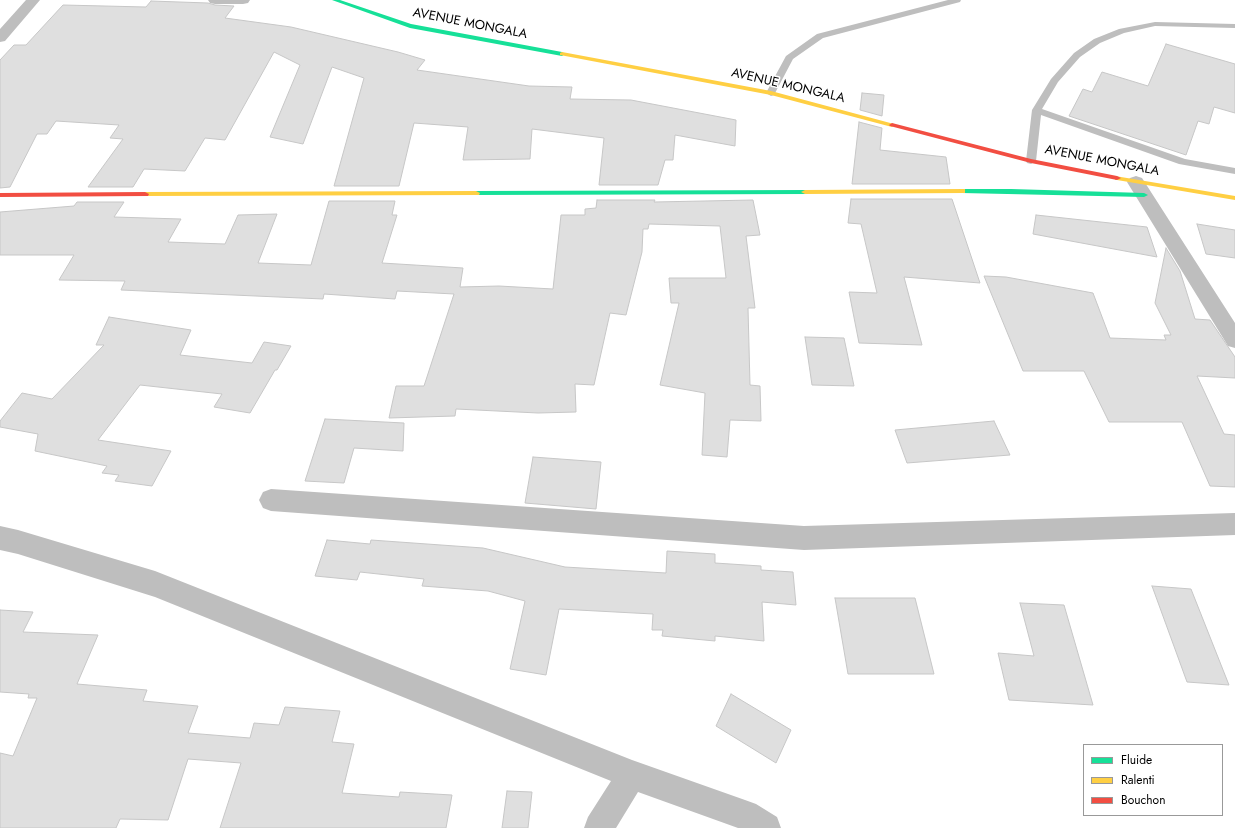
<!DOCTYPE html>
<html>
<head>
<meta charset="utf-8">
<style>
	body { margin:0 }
	#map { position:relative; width:1235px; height:828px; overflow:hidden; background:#fff; font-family:Jost,sans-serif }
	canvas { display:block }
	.legend { position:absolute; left:1083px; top:744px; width:140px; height:72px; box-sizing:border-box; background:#fff; border:1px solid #999; margin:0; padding:5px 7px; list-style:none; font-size:12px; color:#000 }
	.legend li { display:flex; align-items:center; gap:8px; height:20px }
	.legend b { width:20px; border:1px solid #999 }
</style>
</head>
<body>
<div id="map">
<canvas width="1235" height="828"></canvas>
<ul class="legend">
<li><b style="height:5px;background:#16e098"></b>Fluide</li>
<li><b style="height:5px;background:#ffcf43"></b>Ralenti</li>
<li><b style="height:5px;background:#f24e42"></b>Bouchon</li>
</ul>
</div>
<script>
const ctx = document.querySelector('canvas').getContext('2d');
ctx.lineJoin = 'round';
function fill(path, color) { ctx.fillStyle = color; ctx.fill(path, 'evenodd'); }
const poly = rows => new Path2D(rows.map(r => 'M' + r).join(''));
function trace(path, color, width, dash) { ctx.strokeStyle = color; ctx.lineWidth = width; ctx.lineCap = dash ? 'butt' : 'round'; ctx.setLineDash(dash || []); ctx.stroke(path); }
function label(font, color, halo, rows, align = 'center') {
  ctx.font = font + ' Jost,sans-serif'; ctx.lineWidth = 3; ctx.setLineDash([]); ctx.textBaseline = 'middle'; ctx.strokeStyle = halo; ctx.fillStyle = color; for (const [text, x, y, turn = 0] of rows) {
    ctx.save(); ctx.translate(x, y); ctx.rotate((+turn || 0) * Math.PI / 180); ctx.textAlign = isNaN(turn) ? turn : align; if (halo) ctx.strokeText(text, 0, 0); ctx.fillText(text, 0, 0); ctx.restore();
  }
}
const building = poly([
	[151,1,208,3,215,5,234,6,225,18,291,27,398,52,425,60,417,70,529,86,572,87,570,99,631,100,736,120,735,146,675,135,673,160,665,160,658,185,599,185,604,138,532,129,530,159,463,160,468,127,414,123,399,186,334,186,364,78,332,67,303,144,270,137,300,65,274,52,225,140,205,138,185,171,144,169,133,187,88,187,123,139,110,138,119,125,56,121,47,134,37,134,10,187,0,188,0,60,14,45,26,45,63,5,146,7,151,1],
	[1166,44,1235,64,1235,113,1214,107,1209,124,1198,121,1186,155,1069,116,1083,89,1092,92,1102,72,1148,86,1166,44],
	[862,93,884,95,882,116,860,110,862,93],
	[859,122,882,128,880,150,946,157,950,184,852,184,859,122],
	[851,199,952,199,980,283,904,277,922,345,859,343,849,292,877,293,861,224,848,223,851,199],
	[597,200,655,200,654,202,753,200,760,235,746,236,755,308,748,308,750,385,760,386,761,421,730,420,727,457,702,455,705,393,660,385,679,303,671,303,669,278,726,278,720,226,649,224,648,229,643,229,642,252,626,315,610,313,594,385,575,384,576,412,538,413,456,409,455,416,389,418,396,386,424,386,454,294,397,291,395,299,324,294,323,299,121,290,125,281,59,280,74,255,0,255,0,212,74,206,77,202,124,202,114,217,181,219,168,242,225,244,238,215,277,214,258,263,311,265,329,201,395,201,392,215,397,215,382,263,463,268,460,287,499,286,553,289,561,215,585,215,585,209,596,208,597,200],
	[1036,215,1147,227,1157,257,1033,234,1036,215],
	[1197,224,1235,230,1235,258,1206,254,1197,224],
	[1166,248,1180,271,1195,319,1210,320,1235,357,1235,378,1197,376,1224,434,1235,435,1235,487,1210,486,1182,422,1109,422,1084,371,1023,371,984,276,1006,277,1093,293,1110,338,1166,340,1164,335,1171,335,1155,303,1166,248],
	[109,317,191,330,180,355,252,363,264,342,291,346,277,370,275,370,250,413,214,407,222,394,140,385,98,440,171,451,152,486,115,481,119,475,102,473,107,466,35,451,38,434,0,427,0,421,22,393,52,399,104,345,96,345,109,317],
	[805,337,844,338,854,386,812,385,805,337],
	[325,419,404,423,403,451,354,448,344,483,305,481,325,419],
	[994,421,1010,455,907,463,895,430,994,421],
	[533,457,601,462,596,509,525,503,533,457],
	[327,540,370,544,371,540,483,548,565,567,666,573,667,551,715,554,715,563,761,566,761,570,793,572,796,605,762,602,764,641,715,636,715,641,662,636,663,630,652,630,653,614,559,609,546,675,510,669,525,601,488,591,422,586,424,579,360,572,357,580,315,576,327,540],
	[1152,586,1191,589,1229,685,1187,682,1152,586],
	[835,598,915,598,934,674,848,674,835,598],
	[1020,603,1064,605,1093,705,1009,700,998,653,1034,656,1020,603],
	[0,610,33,612,23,632,98,635,77,684,147,690,143,701,198,706,188,733,250,738,254,723,279,725,285,707,340,711,332,742,354,744,342,793,399,797,400,792,452,795,446,828,220,828,241,763,188,759,168,820,120,819,116,828,0,828,0,753,13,756,37,698,28,698,29,694,0,692,0,610],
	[731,694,791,730,776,763,716,726,731,694],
	[507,791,532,792,528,828,502,828,507,791]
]);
const lane = poly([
	[948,0,961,0,960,2,823,38,793,59,774,95,771,96,766,93,786,56,817,34,948,0],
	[1155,22,1235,24,1235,28,1155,26,1124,33,1100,43,1080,57,1058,82,1042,109,1185,159,1235,168,1235,174,1179,164,1041,115,1036,161,1031,164,1027,163,1026,161,1032,110,1051,79,1074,53,1094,39,1119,29,1155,22]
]);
const street = poly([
	[26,0,40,0,5,41,0,42,0,29,26,0],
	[208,0,250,0,248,3,243,4,215,4,210,3,208,0],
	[1136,176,1142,178,1235,323,1235,348,1228,346,1127,182,1130,178,1136,176],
	[271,489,804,526,1235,513,1235,535,804,550,271,511,263,508,259,500,263,492,271,489],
	[0,526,18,530,155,571,632,760,745,800,756,804,777,817,781,828,738,828,638,792,616,828,584,828,588,817,611,781,155,597,18,554,0,550,0,526]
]);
const fast = poly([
	[332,0,340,0,411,24,562,52,565,54,562,56,410,28,332,0],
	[959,189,1011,189,1144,193,1148,195,1144,197,962,193,959,193,959,189],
	[805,190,808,190,808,194,476,195,472,193,476,191,805,190]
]);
const slow = poly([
	[562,52,771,91,894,124,895,125,892,127,771,95,560,55,560,53,562,52],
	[1115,176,1235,196,1235,200,1117,180,1115,180,1115,176],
	[962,189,965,189,965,193,805,194,801,192,805,190,962,189],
	[476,191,480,193,479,195,145,196,141,194,145,192,476,191]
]);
const jam = poly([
	[892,123,1031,159,1117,176,1121,178,1117,180,1031,163,890,126,889,125,892,123],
	[145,192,149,194,148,196,0,197,0,193,145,192]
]);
const farStreetnames = [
	["AVENUE MONGALA",470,24,11],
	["AVENUE MONGALA",788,86,13],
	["AVENUE MONGALA",1102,161,11]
];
fill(building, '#dfdfdf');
trace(building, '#c7c7c7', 1);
fill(lane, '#bebebe');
fill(street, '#bebebe');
fill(fast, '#16e098');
fill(slow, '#ffcf43');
fill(jam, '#f24e42');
label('13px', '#000', '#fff', farStreetnames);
</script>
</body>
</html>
